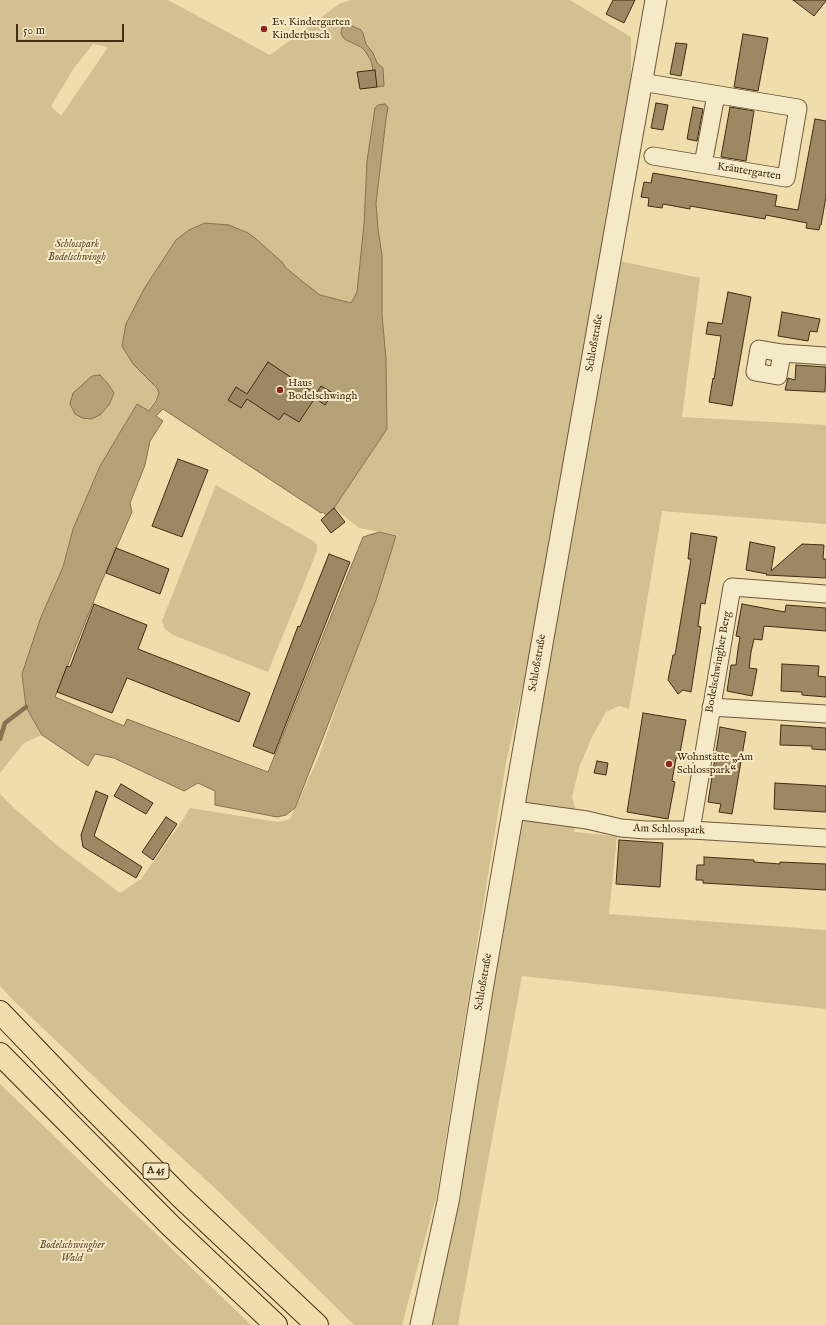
<!DOCTYPE html>
<html>
<head>
<meta charset="utf-8">
<style>
	body { margin:0 }
	#map { position:relative; width:826px; height:1325px; overflow:hidden; background:#efdeab; font-family:"IM FELL English",serif }
	canvas { display:block }
	.scale { position:absolute; left:16px; top:24px; width:108px; height:18px; box-sizing:border-box; border:2px solid #422c14; border-top:0; padding-left:5px; font-size:12px; line-height:14px; white-space:nowrap; color:#422c14; -webkit-text-stroke:3px #f5eac8; paint-order:stroke }
</style>
</head>
<body>
<div id="map">
<canvas width="826" height="1325"></canvas>
<div class="scale">50 m</div>
</div>
<script>
const ctx = document.querySelector('canvas').getContext('2d');
ctx.lineJoin = 'round';
function fill(path, color) { ctx.fillStyle = color; ctx.fill(path, 'evenodd'); }
const poly = rows => new Path2D(rows.map(r => 'M' + r).join(''));
function trace(path, color, width, dash) { ctx.strokeStyle = color; ctx.lineWidth = width; ctx.lineCap = dash ? 'butt' : 'round'; ctx.setLineDash(dash || []); ctx.stroke(path); }
function label(font, color, halo, rows, align = 'center') {
  ctx.font = font + ' "IM FELL English",serif'; ctx.lineWidth = 4; ctx.setLineDash([]); ctx.textBaseline = 'middle'; ctx.strokeStyle = halo; ctx.fillStyle = color; for (const [text, x, y, turn = 0] of rows) {
    ctx.save(); ctx.translate(x, y); ctx.rotate((+turn || 0) * Math.PI / 180); ctx.textAlign = isNaN(turn) ? turn : align; if (halo) ctx.strokeText(text, 0, 0); ctx.fillText(text, 0, 0); ctx.restore();
  }
}
const green = poly([
	[0,0,168,0,270,55,339,4,351,0,570,0,631,37,631,94,610,259,700,278,682,417,826,425,826,524,662,511,629,709,619,706,606,712,593,735,580,765,572,797,577,813,574,832,617,836,609,914,826,930,826,1009,522,976,458,1325,431,1325,578,434,506,763,437,1194,402,1325,354,1325,217,1190,125,1106,13,1000,0,986,0,794,14,808,59,847,120,893,141,879,180,824,190,808,278,822,290,819,319,756,397,535,359,528,334,508,387,429,386,359,382,315,376,203,367,177,364,224,357,292,351,303,320,295,302,281,285,267,283,263,248,233,229,226,218,224,205,223,155,273,144,289,157,388,159,393,149,411,137,404,100,466,73,529,63,567,41,617,22,674,26,707,42,735,24,743,0,773],
	[93,44,108,47,61,116,51,106,74,68],
	[216,485,313,541,317,545,317,551,268,672,173,635,164,628,162,621,215,487],
	[0,1084,251,1325,0,1325]
]);
const water = poly([
	[348,24,361,30,363,33,366,44,373,53,377,63,383,68,384,86,377,87,371,61,366,52,361,47,346,40,343,37,341,33,342,28,348,24],
	[385,104,388,107,386,119,376,203,378,229,382,255,382,315,386,359,387,429,334,508,326,515,323,512,321,513,163,409,156,416,163,421,150,441,145,465,130,503,132,512,101,583,55,697,124,726,127,719,268,772,363,537,379,532,396,536,376,600,322,740,295,808,286,815,277,817,215,805,215,791,198,783,184,791,114,758,95,754,88,766,42,735,26,707,22,674,41,617,63,567,73,529,100,466,137,404,149,411,156,401,159,393,157,388,133,364,122,346,126,324,144,289,176,240,189,230,205,223,229,225,248,233,255,238,283,263,285,267,302,281,320,295,351,303,357,292,364,224,367,161,375,108,378,105,385,104],
	[100,375,109,385,114,393,109,405,100,415,91,419,82,418,75,414,70,404,73,393,92,376,100,375]
]);
const stream = poly([
	[0,739,5,723,26,707]
]);
const building = poly([
	[613,0,635,0,624,23,606,14,613,0],
	[793,0,826,0,826,1,814,16,793,0],
	[743,34,768,38,758,91,734,87,743,34],
	[676,43,687,44,681,76,670,74,676,43],
	[375,70,377,87,360,89,357,72,375,70],
	[656,103,668,105,663,130,651,128,656,103],
	[693,107,703,109,697,141,687,139,693,107],
	[730,107,754,111,746,161,721,157,730,107],
	[815,119,826,121,826,197,821,225,820,225,819,230,806,228,807,223,766,215,765,219,690,206,690,209,663,204,662,208,648,206,649,198,641,197,644,182,651,183,653,173,777,195,775,206,798,210,815,119],
	[728,292,751,297,732,406,709,402,713,378,714,379,721,336,706,334,708,322,722,324,728,292],
	[782,312,820,319,817,332,810,331,808,341,778,336,782,312],
	[268,362,316,394,321,386,333,393,325,405,315,398,299,422,284,413,279,420,247,399,241,408,228,400,236,387,247,394,268,362],
	[796,365,826,367,825,392,785,390,788,378,795,380,796,365],
	[178,459,208,470,182,537,152,526,178,459],
	[334,508,345,522,331,533,321,520,334,508],
	[691,533,717,537,705,604,701,603,698,626,701,627,691,692,683,690,678,694,668,680,673,655,675,655,691,559,688,559,691,533],
	[750,542,775,547,771,571,802,544,824,545,823,559,826,559,826,578,766,575,767,574,746,570,750,542],
	[116,548,169,569,160,594,106,573,116,548],
	[329,554,350,562,274,754,253,746,298,626,300,627,329,554],
	[94,604,147,625,138,649,250,693,239,722,127,678,112,713,57,692,67,666,70,667,94,604],
	[742,604,785,612,786,605,826,608,826,631,764,626,762,640,754,639,751,652,749,668,757,669,752,696,727,691,731,665,736,665,738,649,740,637,736,636,742,604],
	[782,664,819,666,818,676,826,677,826,697,802,695,802,692,781,691,782,664],
	[643,713,686,720,679,758,676,758,672,781,675,782,668,819,627,812,643,713],
	[781,725,826,728,826,750,812,749,812,746,780,745,781,725],
	[720,727,746,732,732,814,719,812,721,804,708,802,720,727],
	[597,761,608,763,606,775,594,773,597,761],
	[775,783,826,786,826,812,774,809,775,783],
	[121,784,153,803,146,814,114,796,121,784],
	[96,791,108,796,94,836,142,867,136,878,83,847,81,835,96,791],
	[166,817,177,824,153,860,142,852,166,817],
	[619,840,663,843,660,887,616,884,619,840],
	[704,857,754,860,754,862,780,864,780,862,826,864,826,890,703,883,703,880,696,880,697,865,704,865,704,857]
]);
const minor = poly([
	[641,82,798,108,786,178,653,156],
	[703,164,716,95],
	[782,353,778,376,755,372,759,349,782,353,826,356],
	[711,707,826,714],
	[514,810,587,820,621,828,646,830,691,830,826,838],
	[691,830,732,587,826,594]
]);
const tertiary = poly([
	[421,1325,448,1202,482,990,543,638,656,0]
]);
const motorway = poly([
	[0,1012,86,1102,182,1198,317,1325],
	[0,1054,171,1226,276,1325]
]);
const markers = [
	[264,29,4,"#8f2418"],
	[280,390,4,"#8f2418"],
	[669,764,4,"#8f2418"]
];
const shields = [
	[156,1171,26]
];
const shieldNames = [
	["A 45",156,1171]
];
const poiNames = [
	["Ev. Kindergarten",272,23],
	["Kinderbusch",272,36],
	["Haus",288,384],
	["Bodelschwingh",288,397],
	["Wohnstätte „Am",677,758],
	["Schlosspark“",677,771]
];
const streetNames = [
	["Kräutergarten",749,172,9],
	["Schloßstraße",595,343,-80],
	["Bodelschwingher Berg",719,662,-80],
	["Schloßstraße",538,663,-80],
	["Am Schlosspark",669,830,2],
	["Schloßstraße",484,982,-80]
];
const parkNames = [
	["Schlosspark",77,245],
	["Bodelschwingh",77,258],
	["Bodelschwingher",72,1246],
	["Wald",72,1259]
];
fill(green, '#d2c091');
fill(water, '#b4a178');
trace(water, '#867250', 1);
trace(stream, '#867250', 4.5);
fill(building, '#9c8963');
trace(building, '#422c14', 1);
trace(minor, '#6d583a', 19);
trace(tertiary, '#6d583a', 23);
trace(motorway, '#422c14', 24);
trace(minor, '#f5eac8', 17);
trace(tertiary, '#f5eac8', 21);
trace(motorway, '#efdeab', 22);
for (const [x, y, r, color] of markers) { const dot = new Path2D(); dot.arc(x, y, r, 0, 2 * Math.PI); ctx.fillStyle = color; ctx.fill(dot); trace(dot, '#f5eac8', 1.5); }
for (const [x, y, w] of shields) { const box = new Path2D(); box.roundRect(x - w / 2, y - 8, w, 16, 3); ctx.fillStyle = '#f5eac8'; ctx.fill(box); trace(box, '#422c14', 1); }
label('bold 10px', '#422c14', null, shieldNames);
label('11px', '#422c14', '#f5eac8', poiNames, 'left');
label('11px', '#422c14', '#f5eac8', streetNames);
label('italic 11px', '#5f4a2d', '#f5eac8', parkNames);
</script>
</body>
</html>
